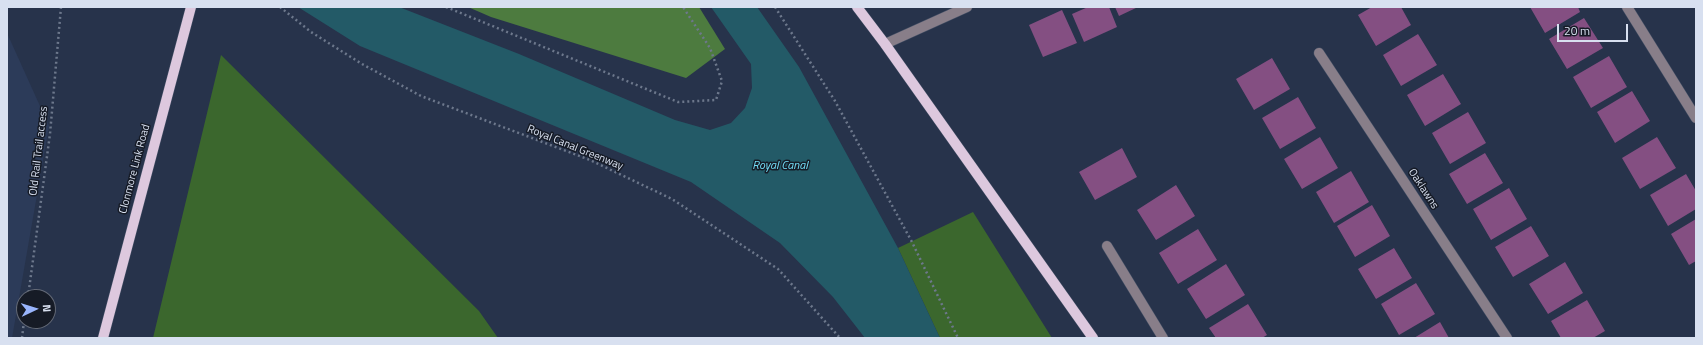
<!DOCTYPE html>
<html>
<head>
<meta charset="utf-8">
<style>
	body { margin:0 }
	#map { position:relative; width:1703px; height:345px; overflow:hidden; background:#27334b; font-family:"Titillium Web",sans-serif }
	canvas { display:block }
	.frame { position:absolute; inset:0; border:8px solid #d8e0f0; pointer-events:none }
	.north { position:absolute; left:16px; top:289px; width:40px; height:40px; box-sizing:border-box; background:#161b26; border:1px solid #646a77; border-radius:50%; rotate:86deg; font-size:11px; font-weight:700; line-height:16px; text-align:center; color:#d8e0f0 }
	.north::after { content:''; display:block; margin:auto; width:14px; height:18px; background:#99b5fd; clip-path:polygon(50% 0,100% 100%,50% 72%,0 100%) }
	.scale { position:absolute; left:1557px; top:24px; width:71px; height:18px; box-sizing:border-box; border:2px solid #d8e0f0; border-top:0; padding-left:5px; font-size:12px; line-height:14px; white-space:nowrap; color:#d8e0f0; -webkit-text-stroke:3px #161b26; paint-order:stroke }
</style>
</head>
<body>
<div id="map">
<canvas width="1703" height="345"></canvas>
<div class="frame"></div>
<div class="north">N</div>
<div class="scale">20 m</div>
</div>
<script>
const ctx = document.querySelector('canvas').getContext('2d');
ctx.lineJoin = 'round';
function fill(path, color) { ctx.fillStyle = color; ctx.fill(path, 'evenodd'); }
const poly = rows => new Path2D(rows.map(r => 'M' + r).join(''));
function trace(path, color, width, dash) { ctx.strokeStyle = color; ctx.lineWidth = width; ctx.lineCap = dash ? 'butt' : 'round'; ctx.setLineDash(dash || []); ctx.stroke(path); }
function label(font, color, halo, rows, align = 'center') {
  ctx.font = font + ' "Titillium Web",sans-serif'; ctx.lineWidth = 3; ctx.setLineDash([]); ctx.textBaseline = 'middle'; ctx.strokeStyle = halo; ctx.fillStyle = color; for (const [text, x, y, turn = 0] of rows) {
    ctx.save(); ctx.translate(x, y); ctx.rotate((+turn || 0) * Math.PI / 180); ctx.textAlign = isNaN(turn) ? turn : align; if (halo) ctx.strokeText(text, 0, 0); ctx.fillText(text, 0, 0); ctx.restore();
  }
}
const built = poly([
	[7,33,49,126,12,338,7,338]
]);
const green = poly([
	[221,55,479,311,498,338,153,338],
	[973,212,1052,338,940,338,898,248]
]);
const forest = poly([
	[468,7,699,7,725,49,686,78,491,17]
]);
const water = poly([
	[298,7,399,7,519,54,675,120,710,130,731,123,745,108,752,88,751,64,711,7,757,7,799,67,898,248,940,338,865,338,833,297,780,243,691,182,360,46]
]);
const building = poly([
	[1088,7,1109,7,1117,27,1084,42,1072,14],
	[1115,7,1138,7,1119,16],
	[1372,7,1401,7,1411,25,1376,46,1358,15],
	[1530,7,1578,7,1580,12,1545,33],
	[1062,10,1077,43,1043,57,1029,25],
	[1584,18,1603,48,1567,69,1549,39],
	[1418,34,1437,65,1401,86,1383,55],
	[1609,56,1627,87,1591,108,1573,77],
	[1272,58,1290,89,1254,110,1236,79],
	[1443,74,1461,104,1425,126,1407,95],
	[1632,91,1650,121,1615,143,1597,112],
	[1298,97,1316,128,1280,149,1262,118],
	[1468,112,1486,143,1450,164,1432,133],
	[1320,137,1338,168,1302,189,1284,159],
	[1657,137,1676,168,1640,189,1622,158],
	[1122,148,1137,177,1095,200,1079,172],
	[1485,153,1503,183,1467,204,1449,174],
	[1351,171,1369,202,1334,223,1316,192],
	[1686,174,1696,191,1696,209,1668,226,1650,195],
	[1176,185,1195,216,1156,240,1137,210],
	[1509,188,1527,219,1491,240,1473,209],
	[1372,205,1390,236,1355,257,1337,226],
	[1696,219,1696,261,1689,265,1671,234],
	[1531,226,1549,256,1513,277,1495,247],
	[1198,229,1217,260,1178,284,1159,253],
	[1394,248,1412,278,1376,299,1358,269],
	[1565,262,1583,293,1548,314,1529,284],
	[1226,264,1245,295,1206,319,1187,289],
	[1416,283,1435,314,1399,335,1381,304],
	[1587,300,1605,331,1593,338,1561,338,1551,321],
	[1248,304,1267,335,1262,338,1216,338,1209,328],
	[1440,322,1449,338,1414,338]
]);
const path = poly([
	[280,7,311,32,362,64,421,96,590,160,672,199,778,269,840,338],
	[446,7,678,102,716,100,722,81,710,48,683,7],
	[775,7,835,101,912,242,958,338],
	[28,297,50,134,61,7],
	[22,338,24,321]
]);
const minor = poly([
	[1627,7,1696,118],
	[885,44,967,7],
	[1319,53,1507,338],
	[1107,246,1163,338]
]);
const major = poly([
	[857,7,885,44,1093,338],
	[103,338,191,7]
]);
const streetNames = [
	["Royal Canal Greenway",575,148,22],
	["Old Rail Trail access",39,151,-83],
	["Clonmore Link Road",135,169,-75],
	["Oaklawns",1423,189,57]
];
const waterNames = [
	["Royal Canal",780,166]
];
fill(built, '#2c3b59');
fill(green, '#3b672d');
fill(forest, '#4d7b3f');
fill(water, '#235a67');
fill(building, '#844f82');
trace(minor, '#434f65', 11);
trace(major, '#434f65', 11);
trace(path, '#6d788c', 2.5, [2, 3]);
trace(minor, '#887e89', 10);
trace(major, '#ddc8de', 10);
label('11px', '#d8e0f0', '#161b26', streetNames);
label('italic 12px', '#73dff9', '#161b26', waterNames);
</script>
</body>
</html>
